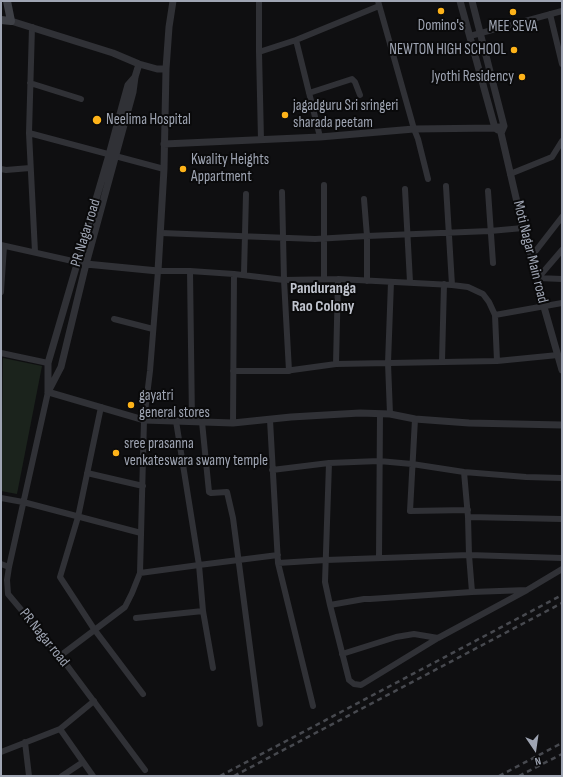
<!DOCTYPE html>
<html>
<head>
<meta charset="utf-8">
<style>
	body { margin:0 }
	#map { position:relative; width:563px; height:777px; overflow:hidden; background:#0f0f11; font-family:"Sofia Sans Condensed",sans-serif }
	canvas { display:block }
	.frame { position:absolute; inset:0; border:2px solid #9fa5b3; pointer-events:none }
	.north { position:absolute; left:515px; top:729px; width:40px; height:40px; -webkit-text-stroke:3px #0a0a0b; paint-order:stroke; rotate:167deg; font-size:11px; font-weight:700; line-height:16px; text-align:center; color:#9fa5b3 }
	.north::after { content:''; display:block; margin:auto; width:14px; height:18px; background:#9fa5b3; clip-path:polygon(50% 0,100% 100%,50% 72%,0 100%) }
</style>
</head>
<body>
<div id="map">
<canvas width="563" height="777"></canvas>
<div class="frame"></div>
<div class="north">N</div>
</div>
<script>
const ctx = document.querySelector('canvas').getContext('2d');
ctx.lineJoin = 'round';
function fill(path, color) { ctx.fillStyle = color; ctx.fill(path, 'evenodd'); }
const poly = rows => new Path2D(rows.map(r => 'M' + r).join(''));
function trace(path, color, width, dash) { ctx.strokeStyle = color; ctx.lineWidth = width; ctx.lineCap = dash ? 'butt' : 'round'; ctx.setLineDash(dash || []); ctx.stroke(path); }
function label(font, color, halo, rows, align = 'center') {
  ctx.font = font + ' "Sofia Sans Condensed",sans-serif'; ctx.lineWidth = 4; ctx.setLineDash([]); ctx.textBaseline = 'middle'; ctx.strokeStyle = halo; ctx.fillStyle = color; for (const [text, x, y, turn = 0] of rows) {
    ctx.save(); ctx.translate(x, y); ctx.rotate((+turn || 0) * Math.PI / 180); ctx.textAlign = isNaN(turn) ? turn : align; if (halo) ctx.strokeText(text, 0, 0); ctx.fillText(text, 0, 0); ctx.restore();
  }
}
const green = poly([
	[3,358,42,366,17,494,1,491]
]);
const minor = poly([
	[259,1,259,52,296,40],
	[378,1,414,129,418,139,428,179],
	[550,14,562,64],
	[32,27,29,133,35,252],
	[470,36,562,11],
	[259,52,261,140],
	[30,83,81,99],
	[309,93,352,79,355,82,360,95],
	[29,133,164,169],
	[320,137,296,40,379,6],
	[1,169,6,170,30,168],
	[510,174,552,157,562,141],
	[324,185,324,279],
	[446,186,452,285],
	[405,189,410,282],
	[488,191,493,263],
	[282,192,284,280,289,371],
	[364,199,367,236,367,281],
	[161,233,315,239,367,236,490,231,523,228],
	[1,245,77,262],
	[531,257,562,217],
	[190,271,192,421],
	[244,274,246,194],
	[538,278,562,250],
	[538,278,562,279],
	[338,279,336,364,497,361,558,355],
	[1,292,4,246],
	[495,315,497,361],
	[114,319,153,329],
	[1,353,48,363],
	[442,361,444,284],
	[233,371,285,371,336,364],
	[48,392,9,567,7,580,8,594,60,656,145,770],
	[101,407,78,517,60,577,94,629,143,694],
	[390,414,388,363,391,282],
	[415,419,410,511,468,510],
	[270,420,278,563,313,706],
	[202,422,209,492,211,493,227,492,233,518,260,724],
	[233,423,234,274],
	[329,463,325,582,330,605,364,599,370,599,472,592,527,590],
	[272,470,329,463,379,461,412,464,464,472,526,477,562,478],
	[464,472,468,517,469,555,472,592],
	[87,473,143,486],
	[1,498,23,502,141,533],
	[468,517,562,519],
	[379,558,380,414],
	[278,563,326,560,469,555,562,558],
	[1,564,9,567],
	[140,573,199,565,176,421],
	[330,605,349,680,354,684,361,685,438,638,527,590,562,569],
	[136,618,203,611],
	[342,654,396,637,414,634,438,638],
	[60,656,125,607,132,593,140,573,144,420,150,371,158,271,190,271,234,274,284,280,338,279,452,285,468,287,483,294,489,302,495,315,562,303],
	[213,668,203,611,199,565,278,555],
	[60,729,93,776],
	[25,742,29,776],
	[1,752,60,729,94,701],
	[62,776,83,762]
]);
const tertiary = poly([
	[460,1,495,128,498,130],
	[472,1,504,126,501,133,523,228,538,278,544,307,562,370],
	[11,21,113,53,139,64,157,69,166,69],
	[164,144,320,137,414,129,495,128,504,126],
	[77,262,86,264,158,271,164,169,166,69,169,27,173,1],
	[48,391,48,363,109,155,123,103,128,85,135,77],
	[48,392,144,420,233,423,291,417,360,413,390,414,415,419,469,423,562,425],
	[48,392,61,367,86,264,133,92,135,77,139,64]
]);
const secondary = poly([
	[1,20,11,21,7,1]
]);
const rail = poly([
	[220,776,562,595],
	[234,776,562,603],
	[499,776,562,743],
	[519,776,562,754]
]);
const markers = [
	[441,11,4,"#feb319"],
	[513,12,4,"#feb319"],
	[514,50,4,"#feb319"],
	[522,77,4,"#feb319"],
	[285,115,4,"#feb319"],
	[97,120,5,"#feb319"],
	[183,169,4,"#feb319"],
	[131,405,4,"#feb319"],
	[116,453,4,"#feb319"]
];
const poiNames = [
	["Domino's",441,26,"center"],
	["MEE SEVA",513,27,"center"],
	["NEWTON HIGH SCHOOL",506,50,"right"],
	["Jyothi Residency",514,77,"right"],
	["jagadguru Sri sringeri",293,106],
	["sharada peetam",293,123],
	["Neelima Hospital",106,120],
	["Kwality Heights",191,160],
	["Appartment",191,177],
	["gayatri",139,396],
	["general stores",139,413],
	["sree prasanna",124,444],
	["venkateswara swamy temple",124,461]
];
const streetNames = [
	["PR Nagar road",86,233,-73],
	["Moti Nagar Main road",530,252,76],
	["PR Nagar road",44,638,51]
];
const neighbourhoodNames = [
	["Panduranga",323,289],
	["Rao Colony",323,307]
];
fill(green, '#1b231c');
trace(minor, '#303136', 6);
trace(tertiary, '#303136', 7);
trace(secondary, '#3e4046', 8);
trace(rail, '#47494f', 2.5, [5, 4]);
for (const [x, y, r, color] of markers) { const dot = new Path2D(); dot.arc(x, y, r, 0, 2 * Math.PI); ctx.fillStyle = color; ctx.fill(dot); trace(dot, '#0a0a0b', 1.5); }
label('15px', '#9fa5b3', '#0a0a0b', poiNames, 'left');
label('15px', '#9fa5b3', '#0a0a0b', streetNames);
label('bold 16px', '#c0c4ce', '#0a0a0b', neighbourhoodNames);
</script>
</body>
</html>
